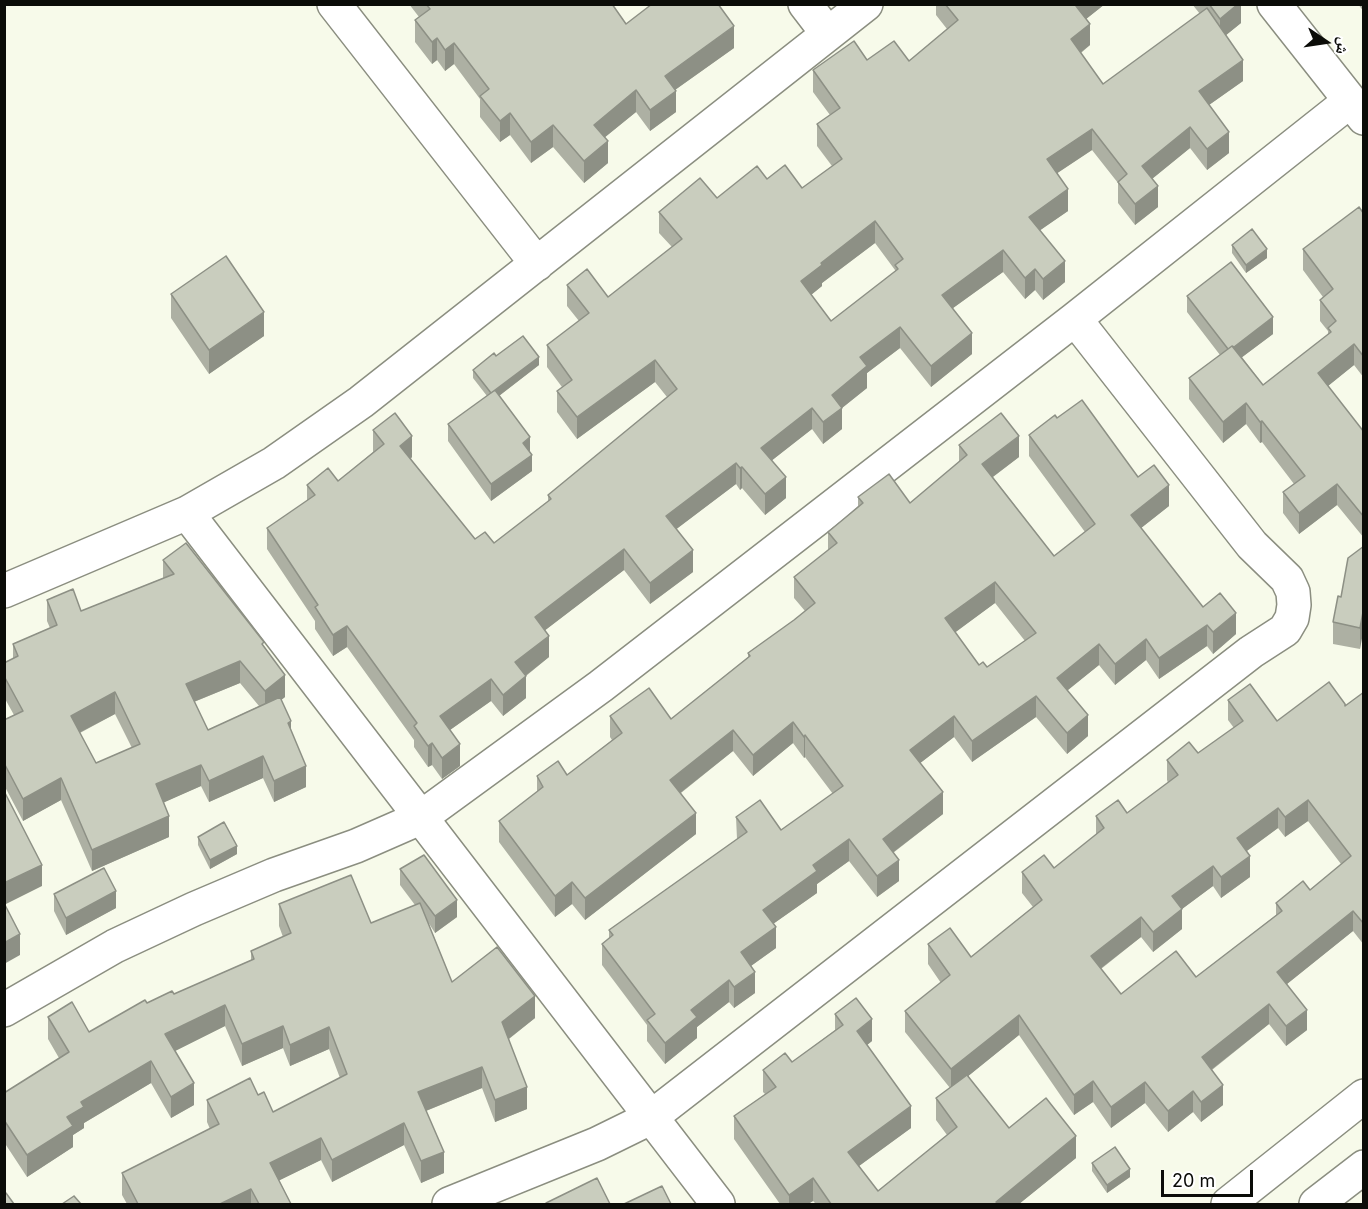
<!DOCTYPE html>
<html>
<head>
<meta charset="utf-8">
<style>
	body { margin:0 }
	#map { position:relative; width:1368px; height:1209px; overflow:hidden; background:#f7faea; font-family:Inter,"Noto Naskh Arabic",sans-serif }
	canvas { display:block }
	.frame { position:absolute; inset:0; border:6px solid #0b0c08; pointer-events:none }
	.north { position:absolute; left:1296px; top:12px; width:60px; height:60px; -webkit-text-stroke:4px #fff; paint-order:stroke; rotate:103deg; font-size:16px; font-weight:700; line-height:24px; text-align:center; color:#0b0c08 }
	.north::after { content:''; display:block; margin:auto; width:21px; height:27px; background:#0b0c08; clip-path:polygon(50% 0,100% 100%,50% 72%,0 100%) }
	.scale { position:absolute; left:1161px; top:1170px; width:92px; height:27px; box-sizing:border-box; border:3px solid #0b0c08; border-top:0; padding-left:8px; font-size:18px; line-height:21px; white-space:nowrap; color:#0b0c08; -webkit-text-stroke:4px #fff; paint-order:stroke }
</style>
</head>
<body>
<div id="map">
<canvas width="1368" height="1209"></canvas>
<div class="frame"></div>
<div class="north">ش</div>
<div class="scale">20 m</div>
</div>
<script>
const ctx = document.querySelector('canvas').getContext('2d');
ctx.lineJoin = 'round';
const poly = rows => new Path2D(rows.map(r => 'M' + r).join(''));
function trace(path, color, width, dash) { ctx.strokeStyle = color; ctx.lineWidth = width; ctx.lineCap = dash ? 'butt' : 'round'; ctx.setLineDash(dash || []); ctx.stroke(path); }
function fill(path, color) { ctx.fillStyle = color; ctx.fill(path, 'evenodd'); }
const minor = poly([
	[334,4,537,264],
	[805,4,828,34],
	[1274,4,1364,118],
	[187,513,718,1204],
	[4,591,187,513,274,463,361,402,866,4],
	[4,1010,115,946,194,909,274,875,356,846,420,818,601,686,1075,319,1350,101],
	[449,1204,597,1144,650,1118,1251,652,1285,630,1292,618,1294,605,1293,592,1287,579,1252,545,1075,319],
	[1228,1204,1364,1096],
	[1316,1204,1364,1167]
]);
const wall = poly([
	[409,4,612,4,626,24,734,48,675,90,676,112,650,131,636,112,604,138,608,163,584,183,553,147,531,163,510,135,500,142,480,117,480,99,454,64,445,71,437,60,432,64,415,42,415,20,419,17],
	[936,4,1105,4,1086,19,1090,45,1081,53,1103,84,1200,14,1192,4,1241,4,1241,23,1226,35,1243,81,1209,105,1229,153,1207,170,1190,148,1152,179,1158,207,1135,225,1118,203,1118,183,1092,150,1057,173,1068,211,1040,230,1065,282,1043,300,1035,290,1025,299,1003,272,953,308,972,354,931,387,900,348,867,373,867,388,842,408,842,429,823,444,812,429,772,460,786,498,765,515,742,488,740,490,736,484,676,529,693,572,650,604,624,570,545,630,549,657,526,676,526,698,503,716,491,701,450,730,460,766,442,779,432,765,428,767,414,747,414,740,347,647,333,656,315,629,315,621,267,549,267,528,307,501,307,485,338,481,373,452,373,430,412,457,411,459,475,539,494,543,548,501,548,495,667,397,655,382,577,439,557,412,557,391,562,387,547,367,547,345,579,321,567,306,567,285,608,297,672,247,659,233,659,212,717,198,767,179,802,188,832,166,817,146,817,124,830,115,813,92,813,70,867,60,909,61,947,29,936,15],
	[875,243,895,270,895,272,831,321,811,295,822,286,822,283],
	[1358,4,1364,4,1364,12],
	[1364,214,1364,378,1354,365,1328,386,1364,432,1364,538,1337,505,1299,534,1283,513,1283,492,1294,484,1262,442,1260,443,1246,424,1223,443,1189,399,1189,378,1220,355,1187,312,1187,296,1273,334,1242,357,1263,385,1328,335,1328,331,1320,321,1320,300,1323,297,1303,270,1303,249],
	[1232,245,1267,258,1246,273,1232,253],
	[171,294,264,336,209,374,171,318],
	[496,356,539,365,499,396,530,453,532,471,491,501,448,441,448,424,487,396,473,378,473,370],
	[1057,418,1138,477,1169,506,1141,528,1203,607,1236,634,1213,654,1207,646,1159,679,1146,660,1115,685,1099,665,1067,690,1088,736,1067,754,1036,717,972,762,954,737,920,763,943,814,893,853,899,881,877,897,849,861,817,884,817,893,773,924,776,948,751,966,755,993,734,1008,729,1002,697,1027,697,1038,665,1064,647,1041,647,1025,602,965,602,944,609,938,609,930,737,839,736,817,781,830,833,794,805,757,804,758,793,743,753,776,733,751,681,793,696,834,585,920,572,904,555,917,499,842,499,821,537,792,537,776,567,775,612,740,610,737,610,716,671,719,748,657,748,653,794,620,805,611,794,598,794,577,828,550,828,532,858,506,858,497,910,503,959,462,959,445,1019,457,993,477,1054,556,1085,532,1029,456,1029,435],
	[995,603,1025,641,987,667,979,665,955,632],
	[1364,546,1360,649,1333,644,1333,622,1341,597],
	[163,560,264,647,285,697,281,700,291,731,306,787,274,802,263,778,209,802,201,786,164,802,169,837,92,871,61,800,23,821,4,785,4,720,14,715,4,697,4,663,13,659,13,644,50,628,47,621,47,600,81,611,163,578],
	[240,683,259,706,208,730,194,702],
	[115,714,132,748,96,763,80,733],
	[1364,692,1364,945,1353,931,1287,984,1307,1030,1286,1046,1269,1024,1212,1070,1223,1105,1201,1122,1193,1112,1168,1132,1145,1103,1111,1128,1093,1102,1074,1115,1019,1035,968,1076,1009,1128,1076,1158,1019,1204,816,1204,813,1201,808,1204,780,1204,734,1139,734,1116,765,1094,763,1092,763,1070,792,1062,835,1030,835,1014,872,1041,867,1045,911,1128,859,1166,878,1191,947,1135,936,1120,936,1098,950,1088,905,1032,905,1011,941,983,928,964,928,944,971,957,1033,907,1022,893,1022,872,1054,868,1096,835,1096,816,1127,813,1168,783,1167,780,1167,760,1198,753,1234,728,1228,720,1228,700,1277,721,1345,706],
	[1308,821,1341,864,1310,890,1276,903,1276,915,1196,977,1121,994,1101,969,1141,937,1153,952,1182,929,1182,909,1213,886,1221,898,1250,877,1247,851,1278,828,1285,837],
	[198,837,237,854,210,869,198,845],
	[400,869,457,917,435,933,428,922,452,982,535,1018,509,1039,527,1109,495,1122,482,1088,426,1111,444,1173,421,1183,404,1145,332,1182,321,1160,279,1180,291,1204,127,1204,122,1195,122,1173,210,1129,207,1122,207,1100,258,1095,273,1112,340,1078,329,1049,290,1066,283,1048,242,1066,225,1026,175,1051,194,1105,171,1118,151,1083,84,1123,84,1128,73,1135,73,1147,27,1177,4,1142,4,1093,59,1058,48,1039,48,1017,89,1032,147,1003,174,994,251,960,251,951,283,937,279,926,279,904,371,923,415,905,400,885],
	[54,894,116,908,66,935,54,911],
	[1092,1163,1130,1177,1107,1193,1092,1171]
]);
const shadedWall = poly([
	[1077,4,1105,4,1076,27,1076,6],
	[1238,4,1241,4,1241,23,1220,40,1220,19],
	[1090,24,1090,45,1071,60,1071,39],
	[734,26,734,48,665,97,665,76],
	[437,38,437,60,432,64,432,42],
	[454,43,454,64,445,71,445,50],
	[1243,60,1243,81,1199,112,1199,91],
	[636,90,636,112,594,146,594,125],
	[676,91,676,112,650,131,650,110],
	[510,113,510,135,500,142,500,121],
	[553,125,553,147,531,163,531,142],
	[1190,127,1190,148,1142,187,1142,166],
	[1092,129,1092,150,1047,180,1047,159],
	[1229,132,1229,153,1207,170,1207,149],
	[608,141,608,163,584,183,584,161],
	[1158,186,1158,207,1135,225,1135,204],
	[1068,189,1068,211,1029,238,1029,217],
	[875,221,875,243,822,283,822,286,801,303,801,281,821,263],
	[1267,249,1267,258,1246,273,1246,265],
	[1003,250,1003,272,942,316,942,295],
	[1065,261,1065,282,1043,300,1043,279],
	[1035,269,1035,290,1025,299,1025,278],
	[264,312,264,336,209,374,209,350],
	[1273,317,1273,334,1229,367,1229,350],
	[900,327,900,348,867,373,867,388,832,416,832,395,860,357],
	[972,333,972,354,931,387,931,366],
	[1354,344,1354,365,1318,394,1318,373],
	[539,357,539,365,491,402,491,393],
	[655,360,655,382,577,439,577,417],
	[1246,403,1246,424,1223,443,1223,422],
	[812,408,812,429,761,469,761,448],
	[842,408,842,429,823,444,823,422],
	[1262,421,1262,442,1260,443,1260,422],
	[412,436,412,457,400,467,400,446],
	[1019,436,1019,457,982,485,982,464],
	[530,437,530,454,523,443],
	[532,455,532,471,491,501,491,484],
	[736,463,736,484,666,537,666,516],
	[742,467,742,488,740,490,740,468],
	[786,477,786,498,765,515,765,494],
	[1337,484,1337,505,1299,534,1299,513],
	[1169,485,1169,506,1131,536,1131,515],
	[624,549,624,570,535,638,535,617],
	[693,550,693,572,650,604,650,583],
	[995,582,995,603,945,640,945,618],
	[1364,607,1364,628,1360,649,1360,628],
	[1236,613,1236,634,1213,654,1213,632],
	[1207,625,1207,646,1159,679,1159,658],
	[347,626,347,647,333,656,333,635],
	[549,636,549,657,515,684,515,662],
	[1146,639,1146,660,1115,685,1115,664],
	[1099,644,1099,665,1057,699,1057,678],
	[240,661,240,683,186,705,186,684],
	[285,675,285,697,265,713,265,691],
	[526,676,526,698,503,716,503,695],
	[491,679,491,701,440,737,440,716],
	[115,692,115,714,71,737,71,716],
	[1036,696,1036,717,972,762,972,741],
	[1088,715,1088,736,1067,754,1067,733],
	[954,716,954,737,910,771,910,750],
	[291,721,291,742,288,723],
	[793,722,793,743,753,776,753,755],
	[733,730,733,751,670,801,670,780],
	[805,735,805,757,804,758,804,737],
	[432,743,432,765,428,767,428,746],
	[460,744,460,766,442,779,442,758],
	[263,756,263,778,209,802,209,781],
	[201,765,201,786,156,806,156,784],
	[306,766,306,787,274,802,274,781],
	[61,778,61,800,23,821,23,799],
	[943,792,943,814,883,860,883,839],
	[1308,800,1308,821,1285,837,1285,817],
	[1278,808,1278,828,1237,858,1237,838],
	[696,813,696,834,585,920,585,898],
	[169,816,169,837,92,871,92,850],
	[849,839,849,861,817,884,817,893,763,931,763,910,813,865],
	[237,846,237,854,210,869,210,860],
	[1250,856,1250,877,1221,898,1221,877],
	[899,860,899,881,877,897,877,876],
	[42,865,42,886,4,905,4,883],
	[1213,866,1213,886,1182,909,1182,929,1153,952,1153,932,1172,896],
	[572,882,572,904,555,917,555,896],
	[116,891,116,908,66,935,66,918],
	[457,900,457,917,435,933,435,916],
	[1353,911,1353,931,1277,992,1277,972],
	[1141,917,1141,937,1091,976,1091,956],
	[776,927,776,948,741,973,741,952],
	[20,934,20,955,4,964,4,943],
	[755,972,755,993,734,1008,734,987],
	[729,980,729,1002,697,1027,697,1038,665,1064,665,1043,691,1010],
	[535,996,535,1018,502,1044,502,1022],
	[1269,1004,1269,1024,1202,1077,1202,1057],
	[225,1005,225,1026,165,1056,165,1034],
	[1307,1010,1307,1030,1286,1046,1286,1026],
	[1019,1015,1019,1035,951,1090,951,1069],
	[872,1019,872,1041,857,1053,857,1031],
	[283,1026,283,1048,242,1066,242,1044],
	[329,1027,329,1049,290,1066,290,1045],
	[151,1061,151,1083,84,1123,84,1128,73,1135,73,1147,27,1177,27,1155,81,1102],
	[482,1067,482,1088,418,1114,418,1092],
	[1093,1081,1093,1102,1074,1115,1074,1095],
	[1145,1082,1145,1103,1111,1128,1111,1107],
	[194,1083,194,1105,171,1118,171,1097],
	[1223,1085,1223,1105,1201,1122,1201,1102],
	[527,1087,527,1109,495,1122,495,1100],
	[1193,1091,1193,1112,1168,1132,1168,1111],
	[911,1106,911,1128,848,1174,848,1152],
	[404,1123,404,1145,332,1182,332,1160],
	[1076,1136,1076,1158,1019,1204,996,1204,996,1202],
	[321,1138,321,1160,270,1185,270,1163],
	[444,1152,444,1173,421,1183,421,1161],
	[1130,1169,1130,1177,1107,1193,1107,1185],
	[813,1178,813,1201,808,1204,789,1204,789,1195],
	[251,1189,251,1204,220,1204]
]);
const building = poly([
	[426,4,612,4,626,24,652,4,718,4,734,26,665,76,676,91,650,110,636,90,594,125,608,141,584,161,553,125,531,142,510,113,500,121,480,96,489,89,454,43,445,50,437,38,432,42,415,20,430,9,426,4],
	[945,4,1077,4,1076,6,1090,24,1071,39,1103,84,1207,8,1243,60,1199,91,1229,132,1207,149,1190,127,1142,166,1158,186,1135,204,1118,182,1127,174,1092,129,1047,159,1068,189,1029,217,1065,261,1043,279,1035,269,1025,278,1003,250,942,295,972,333,931,366,900,327,860,357,867,366,832,395,842,408,823,422,812,408,761,448,786,477,765,494,742,467,740,468,736,463,666,516,693,550,650,583,624,549,535,617,549,636,515,662,526,676,503,695,491,679,440,716,460,744,442,758,432,743,428,746,414,726,417,723,347,626,333,635,315,607,318,605,267,528,315,495,307,485,328,468,338,481,384,444,373,430,395,413,412,436,400,446,475,539,485,532,494,543,551,499,548,495,677,389,655,360,577,417,557,391,572,380,547,345,589,313,567,285,587,269,608,297,682,239,659,212,700,178,717,198,757,166,767,179,785,165,802,188,842,159,817,124,840,108,813,70,854,41,867,60,894,41,909,61,958,20,945,4],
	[875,221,903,259,895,265,898,269,831,321,801,281,822,265,821,263,875,221],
	[1209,4,1238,4,1220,19,1209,4],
	[1359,207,1364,214,1364,357,1354,344,1318,373,1364,432,1364,517,1337,484,1299,513,1283,492,1305,476,1262,421,1260,422,1246,403,1223,422,1189,378,1232,346,1263,385,1331,332,1328,328,1336,321,1320,300,1333,289,1303,249,1359,207],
	[1252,229,1267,249,1246,265,1232,245,1252,229],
	[226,256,264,312,209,350,171,294,226,256],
	[1231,262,1273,317,1234,347,1232,346,1228,349,1187,296,1231,262],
	[523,336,539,357,491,393,473,370,494,353,496,356,523,336],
	[495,390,530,437,523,443,532,455,491,484,448,424,495,390],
	[1082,400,1138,477,1154,465,1169,485,1131,515,1203,607,1220,593,1236,613,1213,632,1207,625,1159,658,1146,639,1115,664,1099,644,1057,678,1088,715,1067,733,1036,696,972,741,954,716,910,750,943,792,883,839,899,860,877,876,849,839,813,865,817,871,763,910,776,927,741,952,755,972,734,987,729,980,691,1010,697,1017,665,1043,647,1020,655,1014,602,944,613,935,609,930,747,832,736,817,760,800,781,830,843,786,805,735,804,737,793,722,753,755,733,730,670,780,696,813,585,898,572,882,555,896,499,821,543,787,537,776,558,761,567,775,622,733,610,716,649,688,671,719,750,656,748,653,794,620,815,603,794,577,837,543,828,532,863,503,858,497,889,474,910,503,967,455,959,445,1001,413,1019,436,982,464,1054,556,1095,524,1029,435,1055,415,1057,418,1082,400],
	[995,582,1036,633,987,667,983,662,979,665,945,618,995,582],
	[186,543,264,642,262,644,285,675,265,691,240,661,186,684,208,730,280,697,291,721,288,723,306,766,274,781,263,756,209,781,201,765,156,784,169,816,92,850,61,778,23,799,4,763,4,720,23,711,4,676,4,663,18,656,13,644,57,625,47,600,73,589,81,611,174,574,163,560,186,543],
	[115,692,140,744,96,763,71,716,115,692],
	[1364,546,1364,607,1360,628,1333,622,1338,596,1341,597,1348,558,1364,546],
	[1329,682,1345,704,1345,706,1364,692,1364,924,1353,911,1277,972,1307,1010,1286,1026,1269,1004,1202,1057,1223,1085,1201,1102,1193,1091,1168,1111,1145,1082,1111,1107,1093,1081,1074,1095,1019,1015,951,1069,905,1011,950,975,928,944,950,928,971,957,1042,900,1022,872,1044,855,1054,868,1104,828,1096,816,1118,800,1127,813,1178,775,1167,760,1189,742,1198,753,1243,721,1228,700,1250,684,1277,721,1329,682],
	[1308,800,1351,856,1310,890,1303,881,1276,903,1282,911,1196,977,1176,951,1121,994,1091,956,1141,917,1153,932,1182,909,1172,896,1213,866,1221,877,1250,856,1237,838,1278,808,1285,817,1308,800],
	[4,791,42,865,4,883,4,791],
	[224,822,237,846,210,860,198,837,224,822],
	[424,855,457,900,435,916,400,869,424,855],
	[104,868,116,891,66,918,54,894,104,868],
	[351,875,371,923,420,903,452,982,497,947,535,996,502,1022,527,1087,495,1100,482,1067,418,1092,444,1152,421,1161,404,1123,332,1160,321,1138,270,1163,291,1204,259,1204,251,1189,220,1204,138,1204,122,1173,219,1124,207,1100,250,1078,258,1095,264,1092,273,1112,347,1074,329,1027,290,1045,283,1026,242,1044,225,1005,165,1034,194,1083,171,1097,151,1061,81,1102,84,1107,67,1117,73,1126,27,1155,4,1120,4,1093,69,1052,48,1017,72,1002,89,1032,145,1000,147,1003,172,991,174,994,254,959,251,951,291,933,279,904,351,875],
	[4,903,20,934,4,943,4,903],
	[856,998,872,1019,857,1031,911,1106,848,1152,878,1191,957,1127,936,1098,967,1075,1009,1128,1046,1098,1076,1136,996,1202,998,1204,831,1204,813,1178,789,1195,734,1116,776,1087,763,1070,785,1053,792,1062,843,1025,835,1014,856,998],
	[1115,1147,1130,1169,1107,1185,1092,1163,1115,1147],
	[597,1178,610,1204,547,1204,546,1203,597,1178],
	[662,1186,671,1204,624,1204,662,1186],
	[6,1193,14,1204,4,1204,4,1194,6,1193],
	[74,1196,81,1204,62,1204,74,1196]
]);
trace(minor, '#8b8e80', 36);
trace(minor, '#fff', 33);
fill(wall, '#adb0a3');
fill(shadedWall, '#8d9085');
fill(building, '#c9cdbe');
trace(building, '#8d9085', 1.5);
</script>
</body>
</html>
